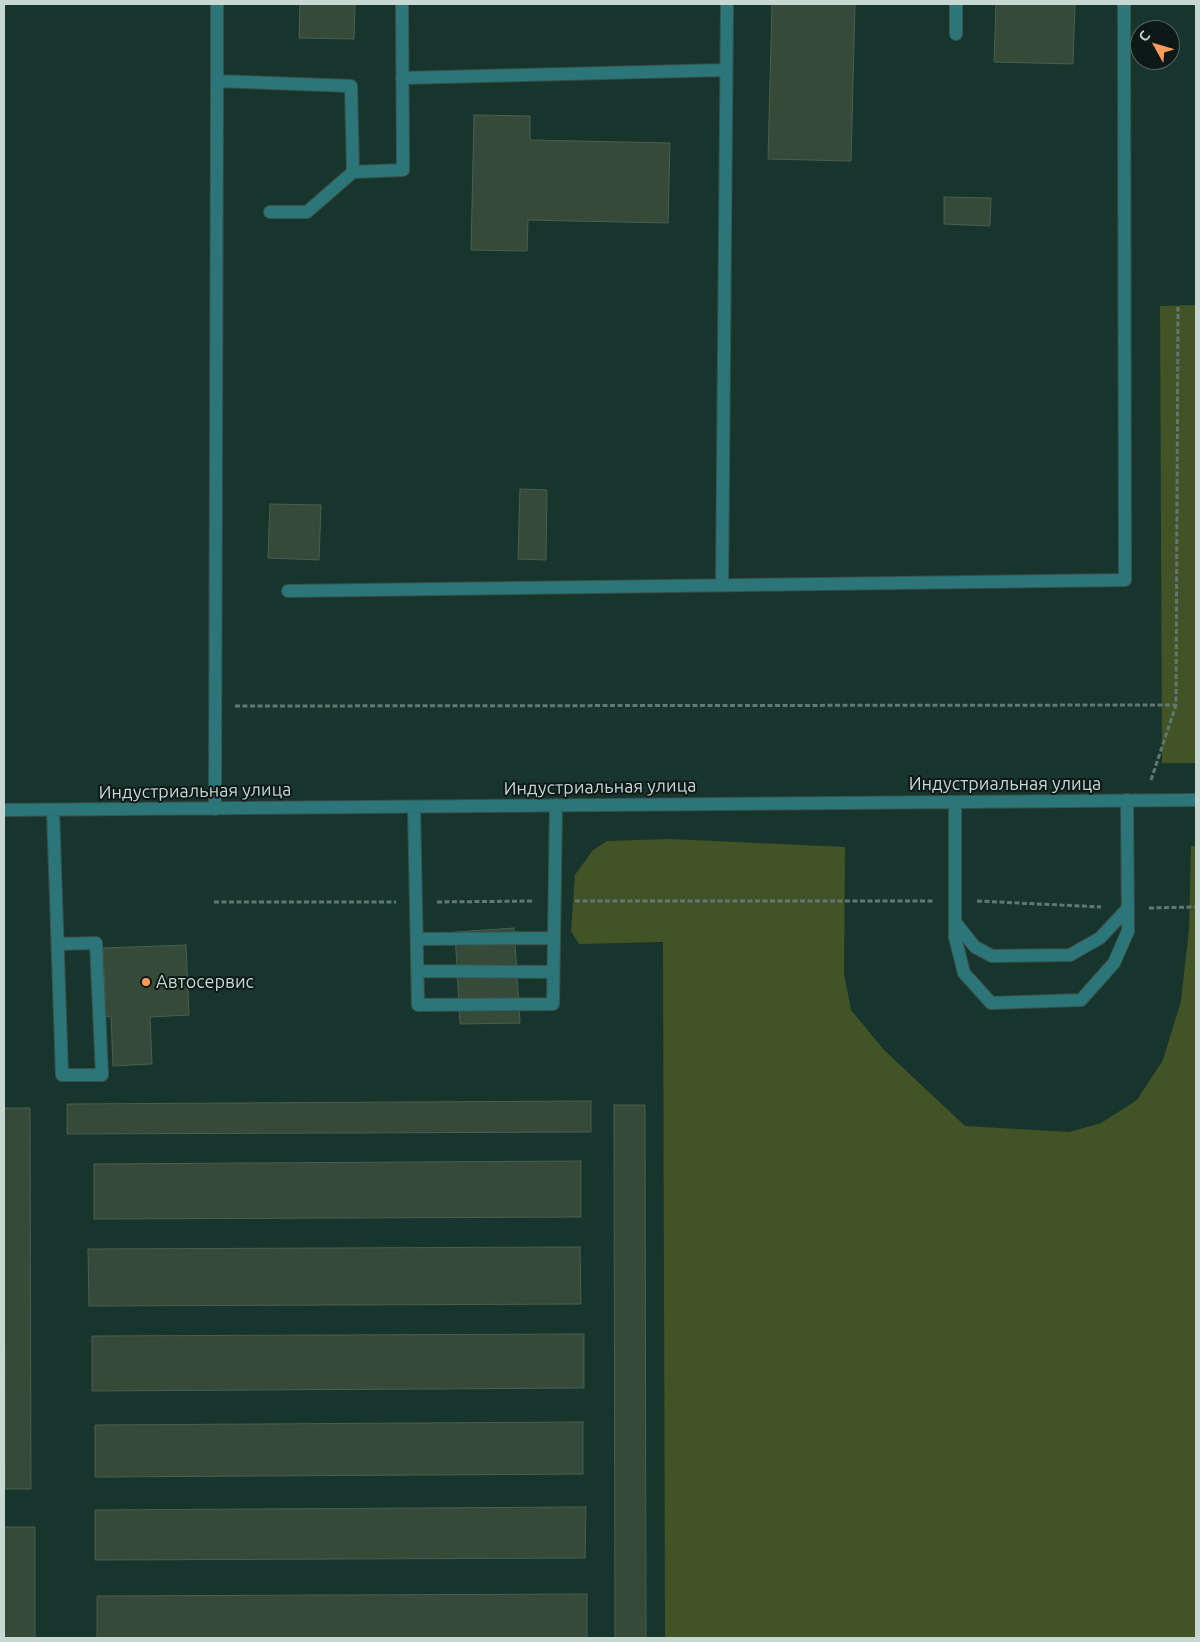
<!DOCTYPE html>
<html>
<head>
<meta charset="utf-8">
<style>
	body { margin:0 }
	#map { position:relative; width:1200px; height:1642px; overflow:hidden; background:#18352d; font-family:Ubuntu,sans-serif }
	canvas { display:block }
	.frame { position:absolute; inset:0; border:5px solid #c7d7d2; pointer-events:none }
	.north { position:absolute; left:1130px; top:20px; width:50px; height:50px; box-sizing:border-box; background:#0d1916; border:1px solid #576561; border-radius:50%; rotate:309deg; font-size:14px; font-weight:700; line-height:20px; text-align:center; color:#c7d7d2 }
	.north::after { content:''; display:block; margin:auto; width:18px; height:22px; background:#fe9b59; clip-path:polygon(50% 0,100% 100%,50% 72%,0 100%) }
</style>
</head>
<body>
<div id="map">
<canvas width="1200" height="1642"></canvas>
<div class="frame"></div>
<div class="north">С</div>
</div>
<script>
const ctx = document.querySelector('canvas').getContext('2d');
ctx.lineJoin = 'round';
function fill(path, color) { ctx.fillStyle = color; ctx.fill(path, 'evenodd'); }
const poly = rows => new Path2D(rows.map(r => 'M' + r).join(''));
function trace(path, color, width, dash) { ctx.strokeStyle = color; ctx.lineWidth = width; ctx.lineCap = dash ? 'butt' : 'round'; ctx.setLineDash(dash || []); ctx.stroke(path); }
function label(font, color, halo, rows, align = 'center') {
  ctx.font = font + ' Ubuntu,sans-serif'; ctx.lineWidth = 4; ctx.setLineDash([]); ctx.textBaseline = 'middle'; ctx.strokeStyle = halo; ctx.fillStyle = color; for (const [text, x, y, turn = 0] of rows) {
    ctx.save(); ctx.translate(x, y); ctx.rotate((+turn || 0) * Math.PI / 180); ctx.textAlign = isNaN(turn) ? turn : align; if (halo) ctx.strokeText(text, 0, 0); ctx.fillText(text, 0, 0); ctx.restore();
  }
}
const green = poly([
	[1196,305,1196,763,1162,763,1160,306],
	[670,839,845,847,844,974,851,1010,884,1050,965,1126,1069,1132,1101,1123,1137,1100,1163,1060,1181,1001,1189,929,1191,846,1196,846,1196,1638,665,1638,663,942,579,944,571,931,575,875,593,850,607,841]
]);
const building = poly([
	[300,4,355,4,354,39,299,38,300,4],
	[772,4,855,4,851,161,768,159,772,4],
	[996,4,1075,4,1073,64,994,62,996,4],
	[474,115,530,116,530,140,670,143,668,223,528,220,527,251,471,250,474,115],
	[944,197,991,198,990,226,944,224,944,197],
	[520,489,547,490,546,560,518,559,520,489],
	[270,504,321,505,319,560,268,558,270,504],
	[514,928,520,1023,460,1024,455,932,514,928],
	[186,945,189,1015,150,1017,152,1064,113,1066,111,1016,106,1017,103,948,186,945],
	[591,1101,591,1132,67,1134,67,1104,591,1101],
	[614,1105,645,1105,646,1638,615,1638,614,1105],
	[4,1108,30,1108,31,1489,5,1489,4,1108],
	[581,1161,581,1217,94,1219,94,1164,581,1161],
	[580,1247,581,1304,89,1306,88,1249,580,1247],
	[584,1334,584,1388,92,1391,92,1336,584,1334],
	[583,1422,583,1474,95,1477,95,1425,583,1422],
	[586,1507,585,1558,95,1560,95,1510,586,1507],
	[4,1527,35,1527,35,1638,4,1638,4,1527],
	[587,1594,587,1638,97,1638,97,1596,587,1594]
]);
const path = poly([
	[235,706,1176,705],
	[1151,780,1176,705,1178,307],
	[575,901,933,901],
	[977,901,1101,907],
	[214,902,396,902],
	[437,902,533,901],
	[1149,908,1196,907]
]);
const minor = poly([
	[217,4,217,81,351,86,353,172,307,212,270,212],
	[956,4,956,34],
	[402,78,726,70],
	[353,172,403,170,402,4],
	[722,585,727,4],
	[288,591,1125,580,1124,4],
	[955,802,955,937,964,973,991,1003,1081,1000,1114,963,1128,931,1127,800],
	[414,807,418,1005,553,1004,556,805],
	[215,809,217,81],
	[4,810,1196,800],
	[53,810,62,1075,102,1075,96,943,58,944],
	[955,922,975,947,992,956,1070,955,1100,938,1128,908],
	[417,939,554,938],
	[417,971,553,972]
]);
const markers = [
	[146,982,5,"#fe9b59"]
];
const streetNames = [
	["Индустриальная улица",1005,784],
	["Индустриальная улица",600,787,-1],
	["Индустриальная улица",195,791,-1]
];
const poiNames = [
	["Автосервис",156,982]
];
fill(green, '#425326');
fill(building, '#364a3a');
trace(building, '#4a5f4e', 1);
trace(minor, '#38524b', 14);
trace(path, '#607871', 3, [5, 2.5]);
trace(minor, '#2c767a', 12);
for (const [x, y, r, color] of markers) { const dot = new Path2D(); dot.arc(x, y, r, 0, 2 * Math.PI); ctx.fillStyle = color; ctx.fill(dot); trace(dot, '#0d1916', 2); }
label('18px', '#c7d7d2', '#0d1916', streetNames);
label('18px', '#c7d7d2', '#0d1916', poiNames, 'left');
</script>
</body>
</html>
